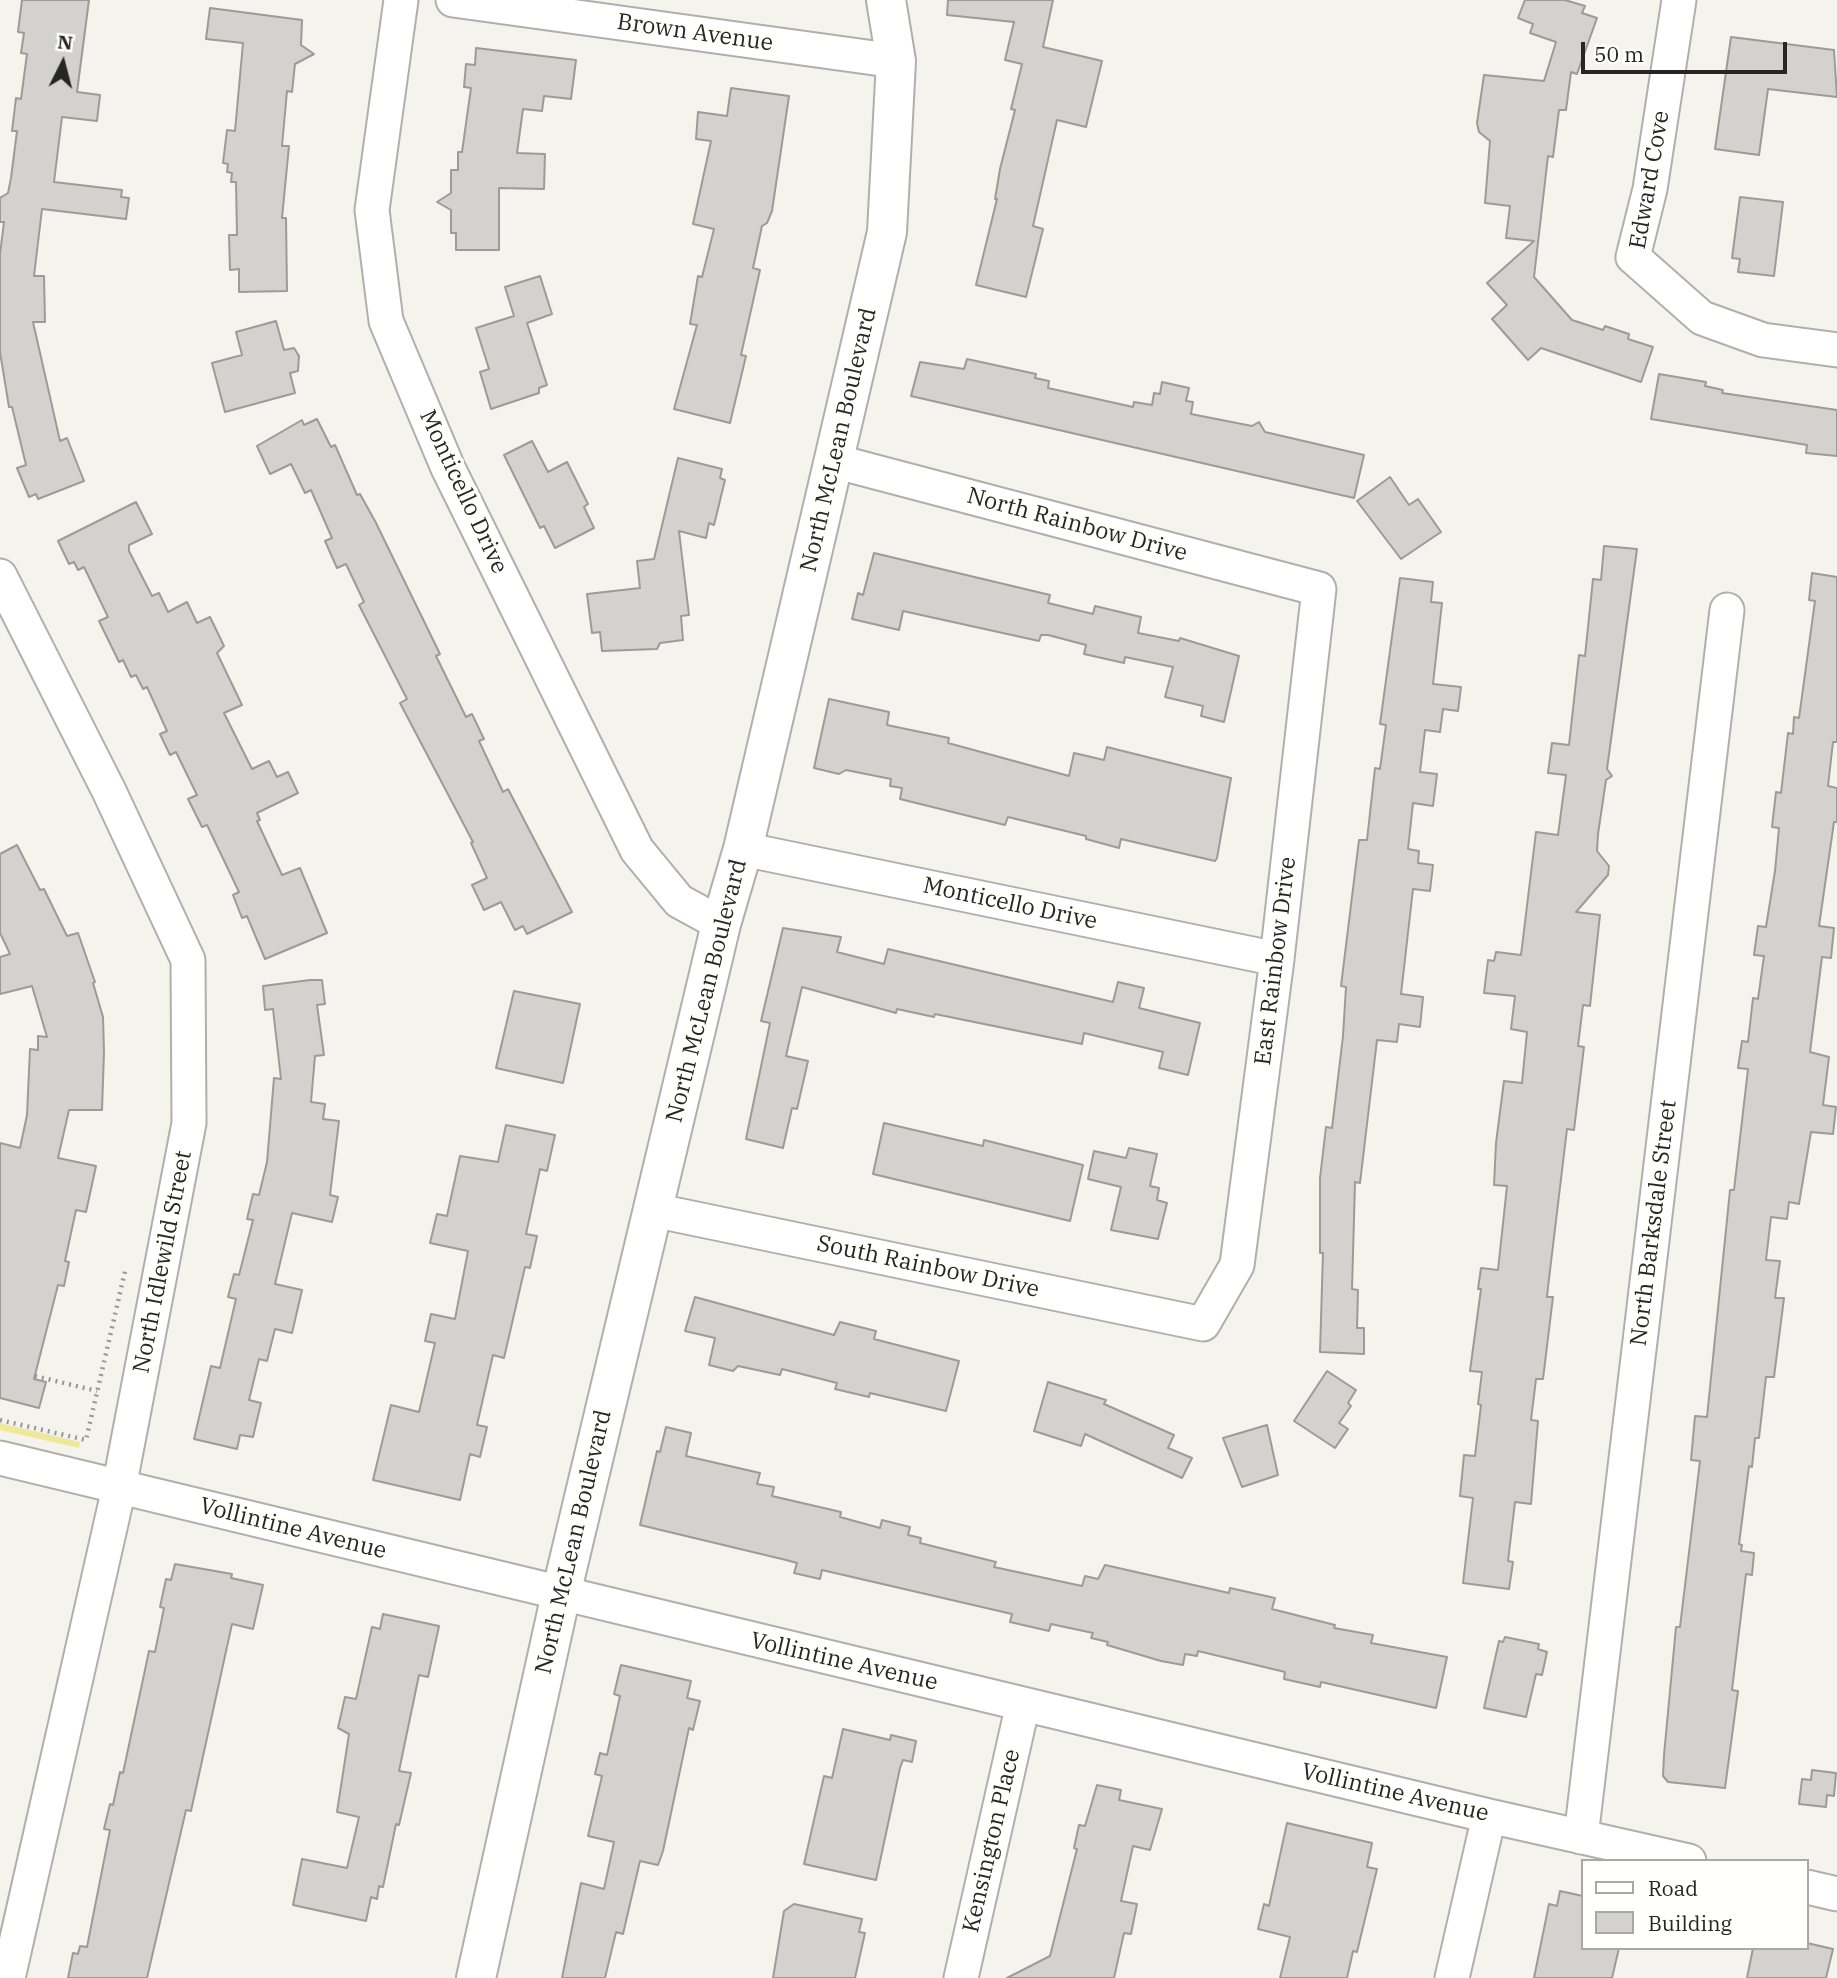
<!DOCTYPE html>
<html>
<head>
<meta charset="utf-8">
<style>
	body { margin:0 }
	#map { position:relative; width:1837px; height:1978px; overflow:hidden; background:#f4f3ee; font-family:"IBM Plex Serif",serif }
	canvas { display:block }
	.legend { position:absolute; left:1581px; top:1859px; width:228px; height:91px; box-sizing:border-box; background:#fffffe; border:2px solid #a8a8a7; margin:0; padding:9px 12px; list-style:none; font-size:21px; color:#262624 }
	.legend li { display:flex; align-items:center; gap:14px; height:35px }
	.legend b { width:35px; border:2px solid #a8a8a7 }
	.north { position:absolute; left:28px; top:28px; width:70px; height:70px; -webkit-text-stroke:5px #fffffe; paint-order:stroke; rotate:6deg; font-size:19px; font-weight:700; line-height:28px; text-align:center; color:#262624 }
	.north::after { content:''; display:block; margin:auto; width:24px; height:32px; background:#262624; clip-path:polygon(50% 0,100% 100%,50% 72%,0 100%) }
	.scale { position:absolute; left:1581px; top:42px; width:206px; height:32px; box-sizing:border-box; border:4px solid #262624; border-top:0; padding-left:9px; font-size:21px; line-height:24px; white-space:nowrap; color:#262624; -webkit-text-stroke:5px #fffffe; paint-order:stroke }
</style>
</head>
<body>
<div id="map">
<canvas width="1837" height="1978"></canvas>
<ul class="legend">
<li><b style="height:9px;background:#fff"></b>Road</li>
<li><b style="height:19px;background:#d3d2ce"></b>Building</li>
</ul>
<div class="north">N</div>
<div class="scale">50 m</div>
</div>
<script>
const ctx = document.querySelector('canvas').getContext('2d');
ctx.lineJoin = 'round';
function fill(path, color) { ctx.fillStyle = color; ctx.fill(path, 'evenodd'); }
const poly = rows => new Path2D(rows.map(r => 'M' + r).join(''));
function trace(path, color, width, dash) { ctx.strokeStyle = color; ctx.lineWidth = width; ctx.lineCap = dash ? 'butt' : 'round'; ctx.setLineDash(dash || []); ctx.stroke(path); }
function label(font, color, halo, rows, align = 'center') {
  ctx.font = font + ' "IBM Plex Serif",serif'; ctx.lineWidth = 7; ctx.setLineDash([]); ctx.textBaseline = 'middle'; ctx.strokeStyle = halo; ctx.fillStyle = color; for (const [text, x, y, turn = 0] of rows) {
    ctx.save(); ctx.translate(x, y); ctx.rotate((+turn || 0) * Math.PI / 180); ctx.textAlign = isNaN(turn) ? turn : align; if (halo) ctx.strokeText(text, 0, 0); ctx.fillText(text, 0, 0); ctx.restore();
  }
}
const green = poly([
	[0,1423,80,1442,79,1448,0,1430]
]);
const building = poly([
	[22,0,89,0,77,92,100,95,97,121,62,117,54,182,122,190,121,197,129,198,126,219,42,209,34,276,44,276,45,322,33,322,60,441,67,438,84,481,38,499,36,494,29,497,17,468,26,465,12,407,9,407,0,352,0,254,4,222,0,222,0,198,8,193,11,178,17,131,12,131,16,98,21,99,27,54,21,53,24,33,18,32,22,0],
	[948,0,1053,0,1043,47,1102,61,1086,127,1057,120,1033,226,1043,229,1026,297,976,285,997,199,995,199,1000,169,1015,110,1011,109,1022,64,1005,60,1014,22,947,15,948,0],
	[1525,0,1565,0,1585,6,1582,13,1597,18,1577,74,1571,72,1566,110,1559,110,1553,157,1548,156,1534,277,1572,320,1603,330,1605,326,1629,334,1628,339,1653,347,1641,382,1541,348,1528,360,1492,319,1507,305,1487,283,1534,241,1506,238,1510,206,1485,203,1490,141,1479,132,1477,123,1484,75,1544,81,1556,42,1530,33,1533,24,1518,18,1525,0],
	[210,8,302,20,301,45,314,54,295,64,292,92,287,91,282,146,289,146,282,218,286,218,287,291,239,292,239,269,230,270,229,235,237,235,236,182,231,182,232,173,227,172,228,164,223,163,227,130,235,131,243,43,206,39,210,8],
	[1731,37,1834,50,1837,97,1768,89,1759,155,1715,149,1731,37],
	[476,48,576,60,571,99,544,96,542,111,523,109,517,153,545,154,544,189,499,188,499,250,456,250,456,233,451,233,451,210,437,202,451,193,451,170,458,170,458,152,462,152,471,88,464,87,466,64,475,65,476,48],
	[731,88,789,96,772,211,767,223,762,226,753,268,760,270,741,355,746,356,730,423,674,409,697,325,690,324,698,276,702,277,714,229,693,224,711,141,696,139,698,112,727,116,731,88],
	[1740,197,1783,202,1774,276,1738,272,1740,259,1732,258,1740,197],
	[540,276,552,314,527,323,547,385,539,388,539,393,491,409,480,372,489,369,476,328,514,316,505,287,540,276],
	[276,321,284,350,294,348,299,356,298,371,290,373,295,393,225,412,212,363,242,355,236,332,276,321],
	[967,359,1036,374,1035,378,1049,381,1048,388,1133,407,1134,402,1152,405,1154,393,1160,394,1162,382,1189,388,1186,401,1193,402,1191,414,1252,426,1259,422,1265,432,1364,455,1354,498,911,396,920,362,964,369,967,359],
	[1659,374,1706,382,1705,386,1723,390,1722,393,1837,410,1837,456,1806,453,1807,445,1651,419,1659,374],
	[317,419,331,447,335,445,357,495,360,494,375,521,440,654,436,656,466,717,472,714,484,739,479,741,503,792,508,789,572,912,527,934,523,926,515,930,501,902,484,910,472,885,487,878,471,843,473,842,400,703,407,699,359,605,364,602,346,564,337,568,325,541,332,538,311,490,305,493,291,464,270,474,257,446,302,420,304,425,317,419],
	[532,441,548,472,567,462,588,504,584,507,594,528,555,548,544,526,540,528,504,455,532,441],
	[678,458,722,469,720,478,725,480,714,525,709,523,706,538,679,531,689,615,681,616,683,640,660,643,657,649,602,651,600,632,592,633,587,594,640,588,637,561,654,559,678,458],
	[1390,477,1409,505,1418,499,1441,532,1401,559,1357,501,1390,477],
	[136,502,152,534,129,545,129,551,152,596,159,593,168,612,187,602,197,623,210,617,224,646,217,653,242,705,224,713,252,769,269,761,277,777,288,772,298,793,257,813,260,820,257,821,282,875,300,868,327,933,265,959,247,916,242,918,233,895,239,892,207,825,202,827,188,799,197,795,176,752,170,755,160,734,167,731,147,687,143,689,136,675,131,677,123,660,119,662,99,621,108,617,84,567,78,570,74,562,69,564,58,541,136,502],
	[1604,546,1637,549,1607,769,1612,776,1606,780,1598,834,1597,851,1609,866,1608,875,1576,912,1600,915,1590,1006,1583,1005,1578,1046,1584,1047,1574,1130,1567,1129,1548,1287,1547,1297,1553,1297,1543,1379,1536,1379,1531,1420,1538,1421,1531,1504,1515,1502,1508,1561,1513,1562,1509,1589,1463,1583,1473,1498,1460,1496,1464,1455,1475,1456,1481,1405,1478,1404,1482,1372,1470,1371,1481,1289,1478,1289,1481,1268,1498,1270,1507,1186,1494,1185,1496,1143,1504,1081,1522,1083,1527,1032,1511,1029,1515,996,1484,993,1488,960,1494,961,1496,952,1521,955,1536,832,1558,835,1566,775,1548,773,1552,743,1569,745,1579,655,1585,656,1593,579,1601,580,1604,546],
	[874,553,1050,595,1048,603,1093,614,1095,606,1141,617,1138,633,1179,641,1180,638,1239,656,1224,722,1201,716,1203,706,1165,697,1173,667,1125,657,1124,663,1084,654,1086,645,1048,635,1041,635,1039,641,903,611,899,630,852,619,858,593,863,595,874,553],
	[1812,573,1837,577,1837,742,1833,742,1828,786,1837,788,1837,822,1834,822,1819,926,1834,928,1831,958,1822,957,1810,1052,1829,1057,1823,1105,1836,1107,1833,1134,1811,1132,1799,1204,1789,1202,1787,1219,1771,1217,1766,1260,1780,1261,1775,1298,1784,1298,1774,1377,1766,1377,1759,1438,1755,1438,1752,1467,1749,1466,1739,1544,1742,1545,1741,1551,1754,1553,1752,1575,1746,1574,1732,1690,1738,1691,1725,1788,1668,1782,1663,1776,1664,1755,1676,1627,1680,1627,1700,1461,1691,1460,1695,1416,1707,1417,1730,1190,1734,1190,1748,1069,1738,1068,1742,1041,1748,1042,1753,998,1758,999,1764,956,1754,955,1758,926,1766,927,1775,871,1779,828,1772,827,1776,792,1781,793,1788,733,1793,734,1794,717,1799,718,1815,601,1809,600,1812,573],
	[1400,578,1433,582,1431,602,1442,603,1433,684,1461,687,1458,711,1443,709,1440,732,1425,730,1420,772,1437,774,1433,806,1413,803,1408,849,1419,851,1418,863,1433,865,1430,891,1413,889,1401,994,1423,997,1420,1027,1399,1024,1397,1042,1377,1040,1360,1183,1355,1182,1352,1289,1358,1290,1357,1328,1364,1328,1364,1354,1320,1352,1323,1253,1320,1253,1320,1178,1326,1127,1332,1128,1343,1036,1346,987,1341,986,1359,840,1367,840,1375,768,1380,769,1386,725,1380,724,1400,578],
	[829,699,889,712,887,725,949,738,948,743,1069,776,1074,753,1104,760,1107,747,1231,778,1217,858,1215,861,1121,839,1119,848,1086,839,1086,836,1008,817,1005,825,900,799,902,788,890,786,891,779,846,770,839,774,814,768,829,699],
	[17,845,40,890,44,889,67,936,78,933,95,982,93,983,103,1017,104,1052,102,1110,69,1110,58,1158,96,1166,86,1212,76,1210,65,1261,69,1262,64,1286,58,1285,34,1379,46,1382,39,1408,0,1398,0,1143,20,1148,27,1115,30,1049,38,1050,38,1036,47,1037,32,986,0,994,0,957,10,954,0,933,0,854,17,845],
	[783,928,841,937,837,952,884,964,888,949,1113,1002,1118,982,1144,988,1139,1008,1200,1023,1188,1075,1159,1068,1163,1052,1084,1033,1082,1044,935,1014,934,1017,897,1009,896,1013,802,987,786,1056,808,1061,797,1109,792,1108,783,1148,746,1139,770,1023,761,1021,783,928],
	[310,980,322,980,325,1004,317,1005,324,1055,315,1056,311,1102,325,1104,323,1119,339,1121,330,1195,338,1197,332,1222,292,1213,275,1284,302,1290,292,1333,275,1329,267,1361,259,1359,249,1400,261,1403,253,1437,240,1435,237,1449,194,1439,211,1366,220,1368,236,1299,228,1297,234,1274,239,1275,253,1220,247,1219,253,1194,259,1195,267,1162,274,1078,281,1079,273,1009,265,1010,263,986,310,980],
	[514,991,580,1004,563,1083,496,1068,514,991],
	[884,1123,983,1146,984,1140,1083,1165,1070,1221,873,1174,884,1123],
	[506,1125,555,1135,547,1171,540,1169,526,1234,537,1236,530,1268,525,1267,504,1358,493,1355,477,1425,487,1427,480,1457,470,1454,460,1500,373,1480,391,1405,419,1412,435,1343,425,1341,431,1314,455,1319,468,1251,430,1243,437,1214,447,1216,460,1156,498,1162,506,1125],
	[1129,1148,1157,1154,1150,1186,1159,1188,1157,1200,1167,1203,1158,1239,1111,1230,1121,1187,1088,1179,1094,1151,1126,1158,1129,1148],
	[695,1297,834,1335,840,1322,876,1331,874,1339,959,1361,946,1411,870,1393,869,1397,835,1389,837,1383,782,1369,780,1375,738,1366,733,1371,709,1365,715,1338,685,1331,695,1297],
	[1327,1371,1356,1390,1348,1403,1351,1406,1339,1423,1348,1429,1335,1448,1294,1421,1327,1371],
	[1048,1382,1106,1400,1104,1404,1174,1435,1168,1448,1192,1458,1182,1478,1085,1434,1081,1446,1034,1431,1048,1382],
	[1267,1425,1278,1475,1242,1487,1223,1438,1267,1425],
	[666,1427,691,1433,686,1456,760,1473,757,1484,774,1487,772,1496,841,1512,840,1517,880,1528,882,1520,910,1527,908,1535,921,1538,920,1543,996,1562,994,1567,1082,1586,1085,1576,1098,1579,1105,1565,1229,1593,1230,1588,1275,1598,1272,1609,1335,1625,1334,1628,1373,1635,1371,1643,1447,1657,1436,1708,1321,1682,1320,1687,1284,1679,1285,1672,1198,1651,1197,1656,1185,1654,1183,1665,1161,1661,1107,1645,1108,1642,1091,1638,1093,1633,1051,1624,1049,1631,1010,1622,1012,1614,822,1570,820,1579,794,1573,797,1563,786,1560,640,1525,657,1451,660,1452,666,1427],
	[175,1564,232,1574,231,1578,263,1585,253,1629,232,1624,191,1811,186,1810,147,1978,68,1978,73,1953,78,1954,80,1946,87,1947,110,1830,104,1829,110,1804,113,1805,120,1772,123,1773,149,1651,155,1652,164,1608,160,1607,166,1579,171,1580,175,1564],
	[383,1614,439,1626,428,1677,419,1675,399,1771,411,1773,399,1825,396,1824,383,1887,379,1886,377,1899,371,1897,366,1921,293,1905,302,1859,347,1868,359,1817,337,1812,349,1734,338,1728,345,1697,356,1699,372,1627,380,1629,383,1614],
	[1505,1637,1539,1644,1538,1649,1547,1652,1542,1675,1536,1674,1526,1717,1484,1708,1499,1641,1503,1642,1505,1637],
	[621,1665,691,1681,687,1698,700,1701,693,1730,689,1728,663,1851,658,1865,640,1861,623,1934,616,1932,605,1978,562,1978,581,1883,604,1889,614,1842,588,1836,602,1776,595,1774,600,1753,607,1755,620,1696,614,1694,621,1665],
	[843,1729,890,1740,891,1735,916,1741,912,1762,903,1760,900,1768,876,1880,804,1864,824,1776,832,1778,843,1729],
	[1812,1770,1836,1773,1834,1796,1827,1795,1826,1807,1799,1804,1802,1779,1811,1780,1812,1770],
	[1097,1785,1121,1790,1119,1800,1162,1809,1150,1850,1133,1846,1121,1901,1137,1904,1131,1934,1124,1933,1114,1978,1007,1978,1050,1956,1077,1849,1074,1848,1079,1825,1085,1826,1097,1785],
	[1287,1823,1372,1843,1367,1867,1377,1869,1357,1952,1353,1951,1347,1978,1280,1978,1290,1937,1258,1929,1264,1904,1269,1906,1287,1823],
	[1560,1891,1583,1896,1583,1948,1619,1948,1612,1978,1534,1978,1549,1904,1557,1906,1560,1891],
	[794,1904,862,1919,859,1932,865,1933,855,1978,773,1978,784,1911,794,1904],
	[1807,1943,1833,1949,1826,1978,1747,1978,1753,1948,1807,1948,1807,1943]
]);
const path = poly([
	[35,1376,97,1391],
	[0,1420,86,1440,126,1267]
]);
const minor = poly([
	[401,0,372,210,386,321,448,468,637,850,679,901,721,924],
	[453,0,896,61],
	[1679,0,1650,189,1633,257,1702,318,1763,340,1837,350],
	[0,576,109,791,188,960,189,1123,119,1488,8,1978],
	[743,849,1277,959],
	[653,1210,1203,1324,1237,1265,1277,959,1319,589,834,461],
	[0,1458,1489,1816,1689,1861],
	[1581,1837,1727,610],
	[1807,1887,1837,1894],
	[961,1978,1023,1704],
	[1452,1978,1489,1816]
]);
const major = poly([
	[476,1978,561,1594,721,924,743,849,887,232,896,61,886,0]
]);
const streetNames = [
	["Brown Avenue",695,33,8],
	["Edward Cove",1650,180,-80],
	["North McLean Boulevard",839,440,-77],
	["Monticello Drive",463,492,65],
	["North Rainbow Drive",1077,525,15],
	["Monticello Drive",1010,904,12],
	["East Rainbow Drive",1276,961,-83],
	["North McLean Boulevard",707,991,-76],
	["North Barksdale Street",1654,1223,-83],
	["North Idlewild Street",163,1262,-79],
	["South Rainbow Drive",928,1267,12],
	["Vollintine Avenue",293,1529,14],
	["North McLean Boulevard",574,1542,-77],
	["Vollintine Avenue",844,1662,13],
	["Vollintine Avenue",1395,1793,13],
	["Kensington Place",992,1841,-77]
];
fill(green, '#ede89a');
fill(building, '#d3d2ce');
trace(building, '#9b9b97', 2);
trace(minor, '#b0b0ab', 37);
trace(major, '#b0b0ab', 42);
trace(path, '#999894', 4.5, [2, 5]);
trace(minor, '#fff', 33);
trace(major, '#fff', 38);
label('23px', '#262624', '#fffffe', streetNames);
</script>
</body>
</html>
